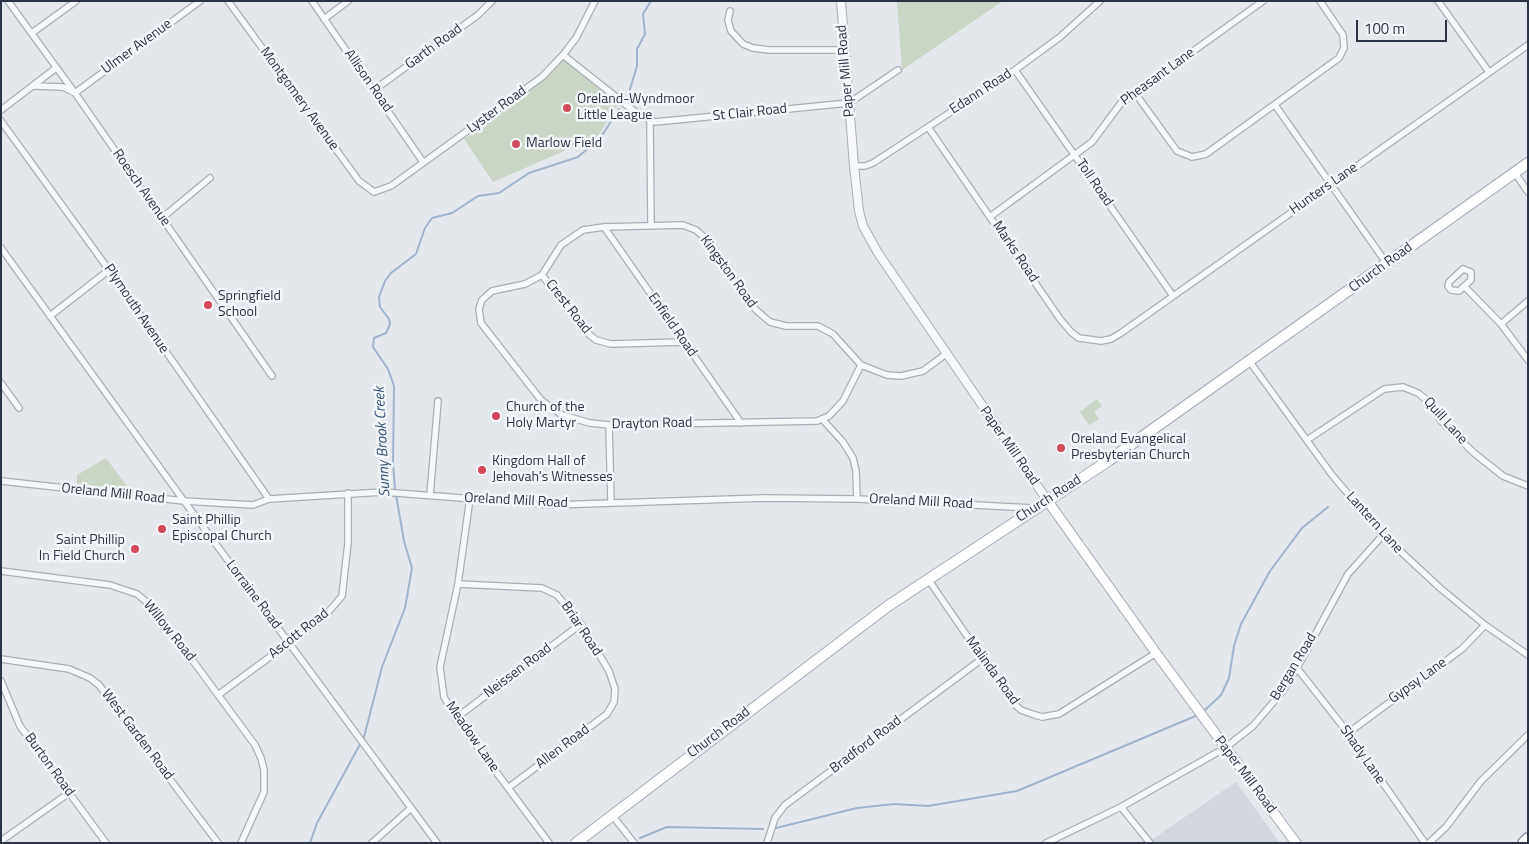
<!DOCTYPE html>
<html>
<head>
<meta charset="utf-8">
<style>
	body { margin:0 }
	#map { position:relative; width:1529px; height:844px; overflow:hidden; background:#e4e7ec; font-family:"Titillium Web",sans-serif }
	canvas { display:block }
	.frame { position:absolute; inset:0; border:2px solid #2b3445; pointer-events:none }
	.scale { position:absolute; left:1356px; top:20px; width:91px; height:22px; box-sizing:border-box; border:2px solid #2b3445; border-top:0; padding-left:6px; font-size:15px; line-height:18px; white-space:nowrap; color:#2b3445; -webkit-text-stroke:4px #f4f6f9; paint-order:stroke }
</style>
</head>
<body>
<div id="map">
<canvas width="1529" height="844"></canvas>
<div class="frame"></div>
<div class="scale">100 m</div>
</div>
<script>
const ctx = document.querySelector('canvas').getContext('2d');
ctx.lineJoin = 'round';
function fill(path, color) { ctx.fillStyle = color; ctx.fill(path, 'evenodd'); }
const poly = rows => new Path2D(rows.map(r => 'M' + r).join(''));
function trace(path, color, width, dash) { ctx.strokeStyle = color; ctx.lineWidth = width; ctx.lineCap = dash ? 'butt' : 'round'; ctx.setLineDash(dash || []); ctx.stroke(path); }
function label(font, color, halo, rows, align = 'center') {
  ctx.font = font + ' "Titillium Web",sans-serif'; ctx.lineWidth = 5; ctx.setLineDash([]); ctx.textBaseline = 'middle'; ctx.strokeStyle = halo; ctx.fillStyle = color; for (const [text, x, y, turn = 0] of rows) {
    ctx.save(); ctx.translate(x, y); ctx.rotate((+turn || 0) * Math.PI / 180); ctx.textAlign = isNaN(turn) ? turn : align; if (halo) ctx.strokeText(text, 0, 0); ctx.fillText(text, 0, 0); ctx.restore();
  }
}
const built = poly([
	[1236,782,1280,843,1147,843]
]);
const green = poly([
	[897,1,1003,1,902,70],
	[564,60,618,104,598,136,493,182,464,139,516,103],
	[1097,399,1102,406,1094,412,1099,419,1089,425,1080,412],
	[106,458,129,489,77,484,77,475]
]);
const stream = poly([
	[627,99,637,66,637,49,645,34,643,14,651,1],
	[1204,711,1221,695,1229,678,1234,646,1241,624,1270,571,1302,528,1328,507],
	[776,828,857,808,894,804,928,806,1017,791,1198,715],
	[640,838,667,827,763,829],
	[310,843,317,823,364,737,382,667,405,608,412,568,404,541,395,489,393,463,394,386,388,369,373,347,374,338,386,333,390,324,389,319,380,307,379,297,385,281,391,273,416,254,425,228,432,218,452,213,478,196,499,193,529,173,578,157,601,137,619,109]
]);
const minor = poly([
	[8,1,75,93,272,376],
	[228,1,359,181,374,192,391,186,542,77,563,55,576,38,595,1],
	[312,1,423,162],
	[1438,1,1489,72],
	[730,11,728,20,731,31,743,44,753,48,769,50,844,50],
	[324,19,348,1],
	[32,33,76,1],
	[563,55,639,115,655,122,849,103,898,70],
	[1015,70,1173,296],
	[35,86,63,87,75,93,200,1],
	[374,90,478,15,492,1],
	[1135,93,1177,151,1192,157,1206,154,1339,58,1344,48,1343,35,1320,1],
	[1275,105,1387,264],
	[1,110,56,68],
	[1,121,109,270,269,499],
	[650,121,651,225],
	[928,127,1060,319,1071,332,1079,338,1101,341,1111,339,1121,333,1528,45],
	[854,166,865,166,873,163,1015,70,1060,37,1100,1],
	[1515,173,1528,192],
	[991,216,1092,142,1121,103,1263,1],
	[162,218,210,178],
	[604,227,741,423],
	[1,248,184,501,437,843],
	[1463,269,1471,272,1471,280,1459,291,1451,290,1448,286,1449,282,1463,269],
	[542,275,585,331,596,340,611,344,683,342],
	[1465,287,1501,324,1528,360],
	[50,316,109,270],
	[1501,324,1528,301],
	[1250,362,1332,475,1383,535,1440,588,1485,625,1528,655],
	[861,365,843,401,829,416,817,421,609,425,590,423,562,415,541,400,481,323,479,309,482,300,492,291,525,284,542,275,561,245,583,230,604,227,683,225,696,230,706,239,756,310,770,322,786,326,818,326,833,334,861,365,887,375,901,376,923,371,946,354],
	[1,383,19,408],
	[823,420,843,442,853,458,856,471,857,499],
	[609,425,611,502],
	[1307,440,1384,389,1403,387,1418,393,1429,402,1441,421,1474,453,1503,476,1528,486],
	[1,481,184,501,253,505,269,499,383,492,553,505,764,498,857,499,1033,508],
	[430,495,438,401],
	[470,498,458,584,440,667,444,697,456,718,549,843],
	[1,571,110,585,137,594,154,608,255,745,261,758,264,770,264,792,241,843],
	[928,579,1013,703,1021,710,1032,714,1042,717,1059,714,1156,653],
	[458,584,542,588,557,595,581,624,609,671,615,689,614,702,607,714,508,788],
	[1,659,69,669,90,678,99,685,218,843],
	[1297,668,1348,733,1425,843],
	[1,681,20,726,106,843],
	[218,695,324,617,342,596,348,543,348,493],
	[456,718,581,624],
	[1348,733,1462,649,1485,625],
	[1121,807,1150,843],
	[612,815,634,843],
	[1,841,69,793],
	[372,843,411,808],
	[767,843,775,818,785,805,982,659],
	[1046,843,1121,807,1225,748,1253,726,1282,692,1297,668,1348,574,1383,535],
	[1429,843,1446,827,1481,781,1528,735]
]);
const tertiary = poly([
	[841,1,854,166,859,211,863,226,878,253,1047,500]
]);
const secondary = poly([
	[1047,500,1156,653,1296,843]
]);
const primary = poly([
	[576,843,888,606,1108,461,1528,163]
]);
const motorway = poly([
	[1524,843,1528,839]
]);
const markers = [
	[567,108,5,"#d1495b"],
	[516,144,5,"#d1495b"],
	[208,305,5,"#d1495b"],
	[496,416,5,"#d1495b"],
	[1061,448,5,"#d1495b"],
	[482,470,5,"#d1495b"],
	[162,529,5,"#d1495b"],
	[135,549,5,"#d1495b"]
];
const streetNames = [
	["Ulmer Avenue",137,47,-36],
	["Garth Road",434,47,-36],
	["Paper Mill Road",846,71,-95],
	["Pheasant Lane",1158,77,-36],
	["Allison Road",368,81,55],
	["Edann Road",981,92,-33],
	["Montgomery Avenue",299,99,54],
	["Lyster Road",497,110,-36],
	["St Clair Road",750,113,-6],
	["Toll Road",1094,183,55],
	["Roesch Avenue",141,188,55],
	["Hunters Lane",1324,189,-35],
	["Marks Road",1015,252,56],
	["Church Road",1381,268,-36],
	["Kingston Road",728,272,54],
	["Crest Road",568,307,52],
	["Plymouth Avenue",136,309,56],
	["Enfield Road",672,325,55],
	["Quill Lane",1445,421,48],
	["Drayton Road",652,424,-1],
	["Paper Mill Road",1009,446,55],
	["Oreland Mill Road",113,494,6],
	["Church Road",1049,499,-33],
	["Oreland Mill Road",516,501,3],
	["Oreland Mill Road",921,502,3],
	["Lantern Lane",1374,523,48],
	["Lorraine Road",253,595,53],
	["Briar Road",581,629,56],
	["Willow Road",169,631,51],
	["Ascott Road",299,634,-38],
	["Bergan Road",1294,667,-59],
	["Neissen Road",518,671,-37],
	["Malinda Road",992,671,54],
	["Gypsy Lane",1418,681,-36],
	["Church Road",719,733,-37],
	["West Garden Road",137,735,53],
	["Meadow Lane",472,737,55],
	["Bradford Road",866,745,-37],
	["Allen Road",563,747,-37],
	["Shady Lane",1362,755,55],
	["Burton Road",49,765,54],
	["Paper Mill Road",1245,775,53]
];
const poiNames = [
	["Oreland-Wyndmoor",577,100],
	["Little League",577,116],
	["Marlow Field",526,144],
	["Springfield",218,297],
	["School",218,313],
	["Church of the",506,408],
	["Holy Martyr",506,424],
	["Oreland Evangelical",1071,440],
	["Presbyterian Church",1071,456],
	["Kingdom Hall of",492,462],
	["Jehovah's Witnesses",492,478],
	["Saint Phillip",172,521],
	["Episcopal Church",172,537],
	["Saint Phillip",125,541,"right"],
	["In Field Church",125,557,"right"]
];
const waterNames = [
	["Sunny Brook Creek",383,442,-93]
];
fill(built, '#d2d6de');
fill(green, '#c9d6c5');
trace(stream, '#9fb4cc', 2);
trace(minor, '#a9aeb7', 8);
trace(tertiary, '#a9aeb7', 10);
trace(secondary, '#a9aeb7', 11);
trace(primary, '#a3abb8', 12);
trace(motorway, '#8b94a3', 14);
trace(minor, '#f7f8fa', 5.5);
trace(tertiary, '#f7f8fa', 8);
trace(secondary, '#fff', 9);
trace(primary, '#fff', 10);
trace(motorway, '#fff', 11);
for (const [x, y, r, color] of markers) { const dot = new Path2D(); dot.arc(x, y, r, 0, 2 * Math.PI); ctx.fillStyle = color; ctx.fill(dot); trace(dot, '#f4f6f9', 2); }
label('14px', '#2b3445', '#f4f6f9', streetNames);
label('14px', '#2b3445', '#f4f6f9', poiNames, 'left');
label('italic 15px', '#34527a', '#f4f6f9', waterNames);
</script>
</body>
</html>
